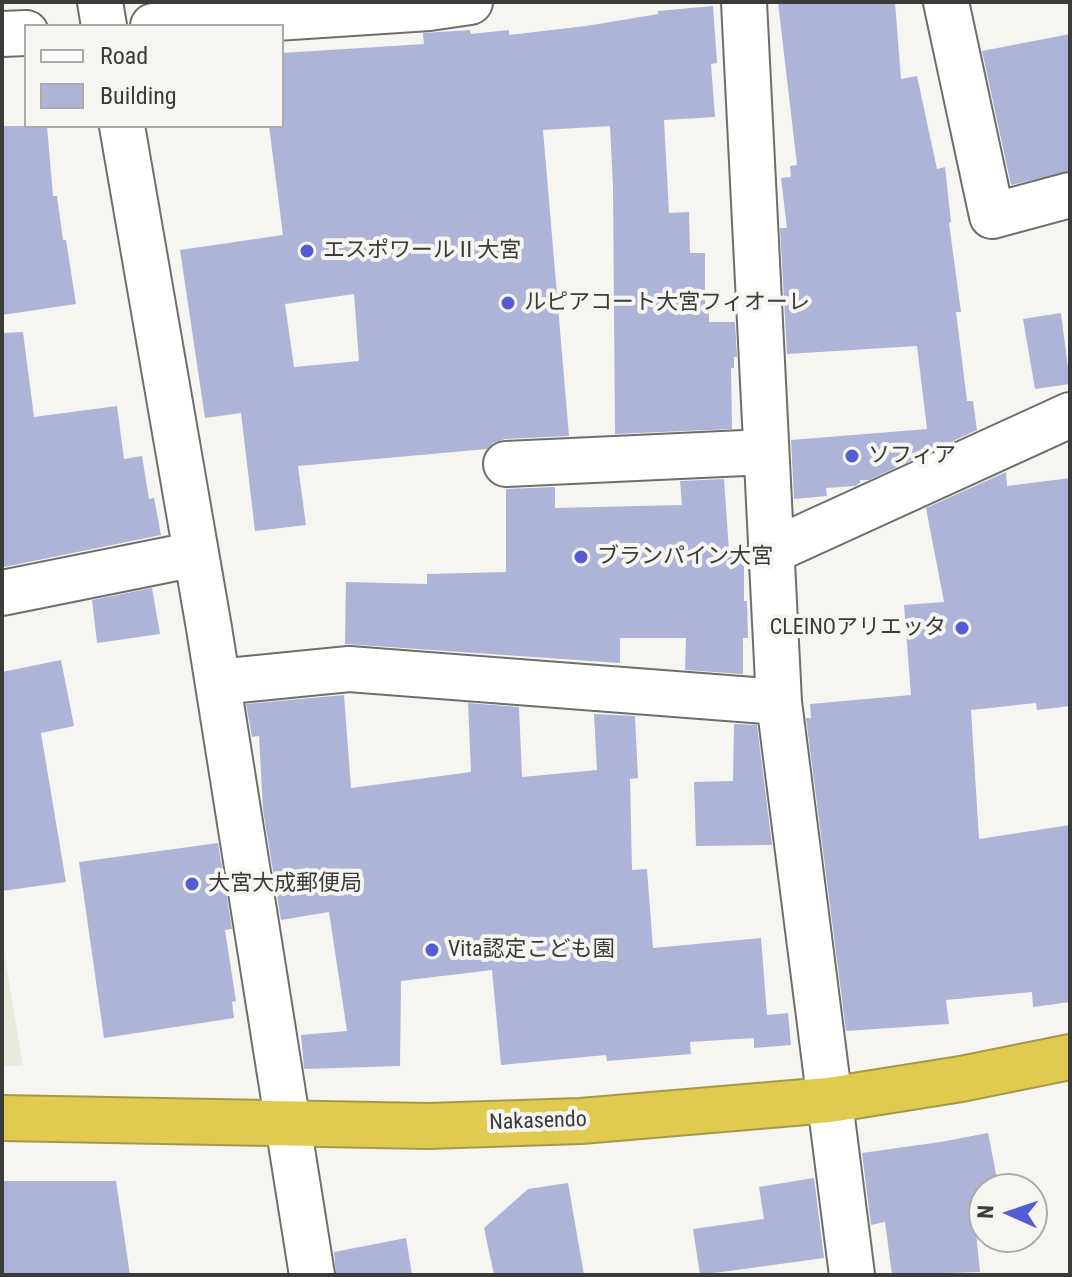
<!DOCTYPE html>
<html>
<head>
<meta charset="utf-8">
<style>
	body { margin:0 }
	#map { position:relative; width:1072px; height:1277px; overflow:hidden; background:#f6f5f1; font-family:"Roboto Condensed",sans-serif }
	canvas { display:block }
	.frame { position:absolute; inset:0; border:4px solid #3b3b39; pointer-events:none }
	.legend { position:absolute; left:24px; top:24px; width:260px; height:104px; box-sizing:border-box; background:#f6f5f1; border:2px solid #ababa7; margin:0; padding:10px 14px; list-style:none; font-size:24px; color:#3b3b39 }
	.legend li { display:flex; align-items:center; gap:16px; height:40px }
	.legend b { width:40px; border:2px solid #ababa7 }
	.north { position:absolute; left:968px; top:1173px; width:80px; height:80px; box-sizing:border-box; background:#f6f5f1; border:2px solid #ababa7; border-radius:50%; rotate:273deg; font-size:22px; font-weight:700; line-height:32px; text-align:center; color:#3b3b39 }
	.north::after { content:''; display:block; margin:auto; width:28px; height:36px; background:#555bd2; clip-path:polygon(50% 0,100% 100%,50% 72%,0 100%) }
</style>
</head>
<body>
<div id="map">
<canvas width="1072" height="1277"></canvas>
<div class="frame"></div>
<ul class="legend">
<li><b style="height:10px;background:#fff"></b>Road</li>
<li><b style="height:22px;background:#adb4d8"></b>Building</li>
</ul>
<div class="north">N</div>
</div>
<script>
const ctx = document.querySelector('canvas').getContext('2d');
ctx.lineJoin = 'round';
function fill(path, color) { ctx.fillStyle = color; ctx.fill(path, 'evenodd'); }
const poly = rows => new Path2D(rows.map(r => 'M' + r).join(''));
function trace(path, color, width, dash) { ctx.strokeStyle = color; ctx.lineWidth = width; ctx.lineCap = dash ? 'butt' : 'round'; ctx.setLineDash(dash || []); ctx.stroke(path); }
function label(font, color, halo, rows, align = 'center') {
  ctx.font = font + ' "Roboto Condensed","Noto Sans JP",sans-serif'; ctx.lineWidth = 8; ctx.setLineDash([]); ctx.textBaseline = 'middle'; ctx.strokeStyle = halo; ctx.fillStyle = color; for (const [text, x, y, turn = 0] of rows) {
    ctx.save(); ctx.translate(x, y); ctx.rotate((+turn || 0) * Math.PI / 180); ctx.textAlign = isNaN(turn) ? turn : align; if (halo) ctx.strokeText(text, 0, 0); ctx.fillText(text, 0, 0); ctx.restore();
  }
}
const built = poly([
	[2,941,23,1066,2,1066]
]);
const building = poly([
	[778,2,895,2,901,79,917,76,937,169,945,167,951,222,949,223,961,312,956,312,967,401,973,401,977,430,869,480,860,480,860,483,855,486,826,488,827,496,794,499,791,440,927,429,917,346,787,354,780,228,787,228,781,178,791,177,790,166,797,165],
	[713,6,717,63,711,64,715,117,664,120,669,213,689,212,690,253,705,253,705,305,709,304,709,322,735,322,737,357,734,357,734,368,731,368,732,429,615,434,613,187,610,126,543,130,569,436,505,439,493,443,487,449,298,466,306,525,255,531,241,413,205,418,180,250,283,235,269,126,282,126,282,53,424,44,423,33,470,30,471,34,509,30,509,35,586,26,658,14,658,11],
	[354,294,359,361,294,367,285,304],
	[1070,34,1070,171,1011,185,982,51],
	[2,126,47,126,53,196,57,196,63,240,66,240,76,304,2,315],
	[1061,313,1070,384,1035,389,1023,319],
	[23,332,34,417,117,406,124,459,142,456,149,499,154,498,161,535,4,567,2,555,2,333],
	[1006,472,1007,486,1070,478,1070,706,1037,710,1036,703,971,710,979,839,1070,825,1070,1002,1033,1007,1032,992,946,1000,949,1024,846,1031,806,718,811,718,810,704,911,695,904,605,944,602,926,508],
	[724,479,729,551,744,551,744,601,747,601,748,638,743,638,743,674,685,670,686,638,620,638,620,663,345,644,346,582,427,584,427,574,506,572,506,489,555,487,555,508,682,505,680,481],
	[152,588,160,634,97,643,92,600],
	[61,660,74,726,41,733,66,882,2,891,2,672],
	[344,695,351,788,471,772,468,703,519,707,522,777,597,770,594,714,635,716,638,778,630,779,632,870,647,869,653,948,761,938,767,1015,788,1013,791,1045,754,1048,754,1038,690,1042,691,1054,607,1061,606,1055,501,1065,492,970,401,981,400,1066,304,1069,301,1035,347,1031,329,912,281,920,263,810,259,736,252,737,246,704],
	[734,724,757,725,772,845,696,846,694,782,733,781],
	[218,843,232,929,225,930,236,1001,232,1002,234,1018,104,1038,79,862],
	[988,1133,999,1189,984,1189,984,1230,976,1232,980,1272,892,1275,885,1222,871,1225,862,1153,940,1142],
	[814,1178,824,1258,700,1275,693,1229,764,1219,759,1187],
	[2,1181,116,1181,130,1275,2,1275],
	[568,1183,584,1275,494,1275,484,1228,528,1189],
	[406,1238,412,1275,336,1275,334,1252]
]);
const minor = poly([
	[100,2,104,26],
	[744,2,779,702,852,1275],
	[946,2,992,216,1070,195],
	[153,26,429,8,470,2],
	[2,34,26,33],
	[122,126,209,628,312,1275],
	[506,464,766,452],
	[770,552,1070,415],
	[2,593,196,554],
	[218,682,349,669,779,702]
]);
const highway = poly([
	[2,1118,428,1126,581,1121,829,1100,961,1079,1070,1057]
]);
const markers = [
	[307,251,8,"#555bd2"],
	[508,303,8,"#555bd2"],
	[852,456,8,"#555bd2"],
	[581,557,8,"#555bd2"],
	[962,628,8,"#555bd2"],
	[192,884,8,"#555bd2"],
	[432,950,8,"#555bd2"]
];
const poiNames = [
	["エスポワールⅡ大宮",323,251],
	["ルピアコート大宮フィオーレ",524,303],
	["ソフィア",868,456],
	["ブランパイン大宮",597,557],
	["CLEINOアリエッタ",946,628,"right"],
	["大宮大成郵便局",208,884],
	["Vita認定こども園",448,950]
];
const streetNames = [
	["Nakasendo",538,1122,-2]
];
fill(built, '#eae9dd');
fill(building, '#adb4d8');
trace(minor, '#6f6e6b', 48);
trace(highway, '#a69847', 48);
trace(minor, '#fff', 44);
trace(highway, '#e0ca4f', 44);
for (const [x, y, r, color] of markers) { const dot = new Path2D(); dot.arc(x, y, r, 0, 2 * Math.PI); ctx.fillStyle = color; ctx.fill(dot); trace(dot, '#f6f5f1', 3); }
label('22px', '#3b3b39', '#f6f5f1', poiNames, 'left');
label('22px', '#3b3b39', '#f6f5f1', streetNames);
</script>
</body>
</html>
